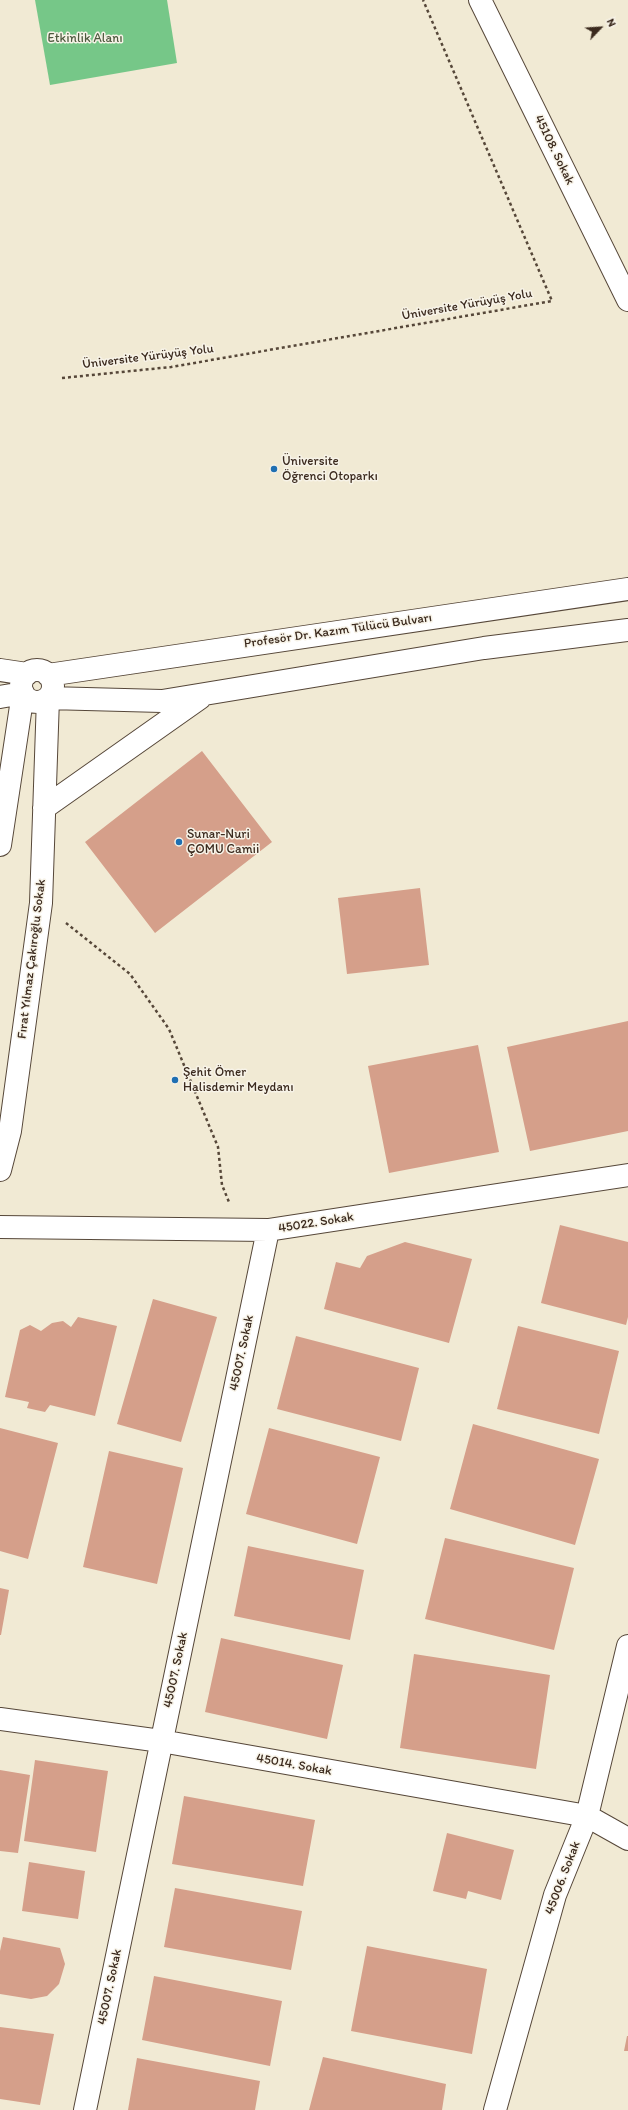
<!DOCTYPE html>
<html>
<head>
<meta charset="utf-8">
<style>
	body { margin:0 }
	#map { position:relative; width:628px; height:2110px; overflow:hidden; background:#f1ead4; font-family:Itim,sans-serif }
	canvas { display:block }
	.north { position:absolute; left:580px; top:8px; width:40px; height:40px; -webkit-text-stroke:3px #f7f3e8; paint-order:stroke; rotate:65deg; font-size:11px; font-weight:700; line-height:16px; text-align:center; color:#3b2a1e }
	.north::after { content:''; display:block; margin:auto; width:14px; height:18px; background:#3b2a1e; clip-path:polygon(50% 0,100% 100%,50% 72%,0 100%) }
</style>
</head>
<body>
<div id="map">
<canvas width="628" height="2110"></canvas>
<div class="north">N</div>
</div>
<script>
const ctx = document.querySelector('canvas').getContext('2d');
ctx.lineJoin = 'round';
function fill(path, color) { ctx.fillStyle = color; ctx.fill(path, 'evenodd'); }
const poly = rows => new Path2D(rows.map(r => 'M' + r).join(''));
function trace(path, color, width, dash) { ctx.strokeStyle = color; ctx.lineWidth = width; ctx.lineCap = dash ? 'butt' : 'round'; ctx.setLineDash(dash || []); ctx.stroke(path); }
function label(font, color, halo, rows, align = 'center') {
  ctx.font = font + ' Itim,sans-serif'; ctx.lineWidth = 3; ctx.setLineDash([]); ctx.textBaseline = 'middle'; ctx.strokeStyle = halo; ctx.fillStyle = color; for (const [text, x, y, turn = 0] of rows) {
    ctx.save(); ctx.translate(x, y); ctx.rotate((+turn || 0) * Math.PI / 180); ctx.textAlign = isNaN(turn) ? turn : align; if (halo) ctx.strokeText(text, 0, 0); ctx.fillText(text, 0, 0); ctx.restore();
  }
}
const green = poly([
	[35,0,167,0,177,63,50,85]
]);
const building = poly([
	[202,751,272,842,155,933,85,842],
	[420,888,429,965,347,974,338,898],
	[628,1021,628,1131,530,1151,507,1047],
	[478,1045,499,1152,389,1173,368,1066],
	[560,1225,628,1242,628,1317,626,1325,541,1303],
	[405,1242,472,1259,449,1343,324,1309,336,1262,360,1268,367,1256],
	[153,1299,217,1317,181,1442,117,1424],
	[78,1317,117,1326,95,1416,50,1405,45,1412,27,1408,29,1402,5,1397,20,1330,30,1325,41,1331,52,1323,63,1321,71,1327],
	[518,1326,619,1351,599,1434,497,1409],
	[296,1336,419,1368,401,1441,277,1409],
	[473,1424,599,1459,575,1545,450,1509],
	[0,1428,58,1443,28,1559,0,1551],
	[269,1428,380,1457,357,1544,246,1514],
	[109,1451,183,1468,157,1584,83,1567],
	[445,1538,574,1568,554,1650,425,1619],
	[248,1546,364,1570,350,1640,234,1616],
	[0,1588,9,1590,1,1635,0,1635],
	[221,1638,343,1665,327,1739,205,1712],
	[414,1654,550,1675,536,1769,400,1748],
	[35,1760,108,1771,96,1852,24,1841],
	[0,1770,30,1775,18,1853,0,1851],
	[184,1796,315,1820,303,1886,172,1864],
	[447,1833,514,1850,501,1900,468,1891,466,1899,433,1891],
	[29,1862,85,1871,78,1919,22,1911],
	[175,1888,302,1911,291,1970,164,1947],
	[3,1937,60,1948,65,1964,59,1984,47,1996,31,1999,0,1994,0,1951],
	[367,1946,487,1969,472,2054,351,2031],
	[154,1976,282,2001,270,2066,142,2040],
	[0,2027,54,2034,40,2105,0,2099],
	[627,2036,628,2036,628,2051,624,2051],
	[323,2057,446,2084,442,2110,309,2110],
	[137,2058,260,2081,255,2110,128,2110]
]);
const path = poly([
	[62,378,171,367,552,301,423,0],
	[66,923,130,974,169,1029,218,1147,222,1185,229,1202]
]);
const minor = poly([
	[480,0,628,300],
	[0,670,27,674],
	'21 686a16 16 0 1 1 32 0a16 16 0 1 1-32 0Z',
	[48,675,628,589],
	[0,697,23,693],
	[48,698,162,701,484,648,628,630],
	[44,808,200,698],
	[0,845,23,693],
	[0,1170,10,1131,41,903,48,698],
	[0,1227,268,1230,628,1175],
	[0,1719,161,1741,587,1816,628,1839],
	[85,2110,268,1230],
	[495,2110,555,1895,587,1816,628,1646]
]);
const markers = [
	[274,469,4,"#1f6fb2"],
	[179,842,4,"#1f6fb2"],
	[175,1080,4,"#1f6fb2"]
];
const parkNames = [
	["Etkinlik Alanı",85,39]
];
const streetNames = [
	["45108. Sokak",554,150,64],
	["Üniversite Yürüyüş Yolu",467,305,-10],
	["Üniversite Yürüyüş Yolu",148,357,-7],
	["Profesör Dr. Kazım Tülücü Bulvarı",338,631,-8],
	["Fırat Yılmaz Çakıroğlu Sokak",32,959,-83],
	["45022. Sokak",316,1223,-9],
	["45007. Sokak",242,1353,-78],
	["45007. Sokak",176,1670,-78],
	["45014. Sokak",294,1765,10],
	["45006. Sokak",563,1878,-69],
	["45007. Sokak",110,1987,-78]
];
const poiNames = [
	["Üniversite",282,462],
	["Öğrenci Otoparkı",282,477],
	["Sunar-Nuri",187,835],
	["ÇOMU Camii",187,850],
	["Şehit Ömer",183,1073],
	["Halisdemir Meydanı",183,1088]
];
fill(green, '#76c788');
fill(building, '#d59f8a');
trace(minor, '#564739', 24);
trace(path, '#564739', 2.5, [3, 3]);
trace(minor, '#fff', 22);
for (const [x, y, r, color] of markers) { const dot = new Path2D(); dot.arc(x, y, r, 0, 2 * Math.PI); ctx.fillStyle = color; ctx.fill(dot); trace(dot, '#f7f3e8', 1.5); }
label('13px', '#4d593e', '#f7f3e8', parkNames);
label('13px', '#3b2a1e', '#f7f3e8', streetNames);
label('13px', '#3b2a1e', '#f7f3e8', poiNames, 'left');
</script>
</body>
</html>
